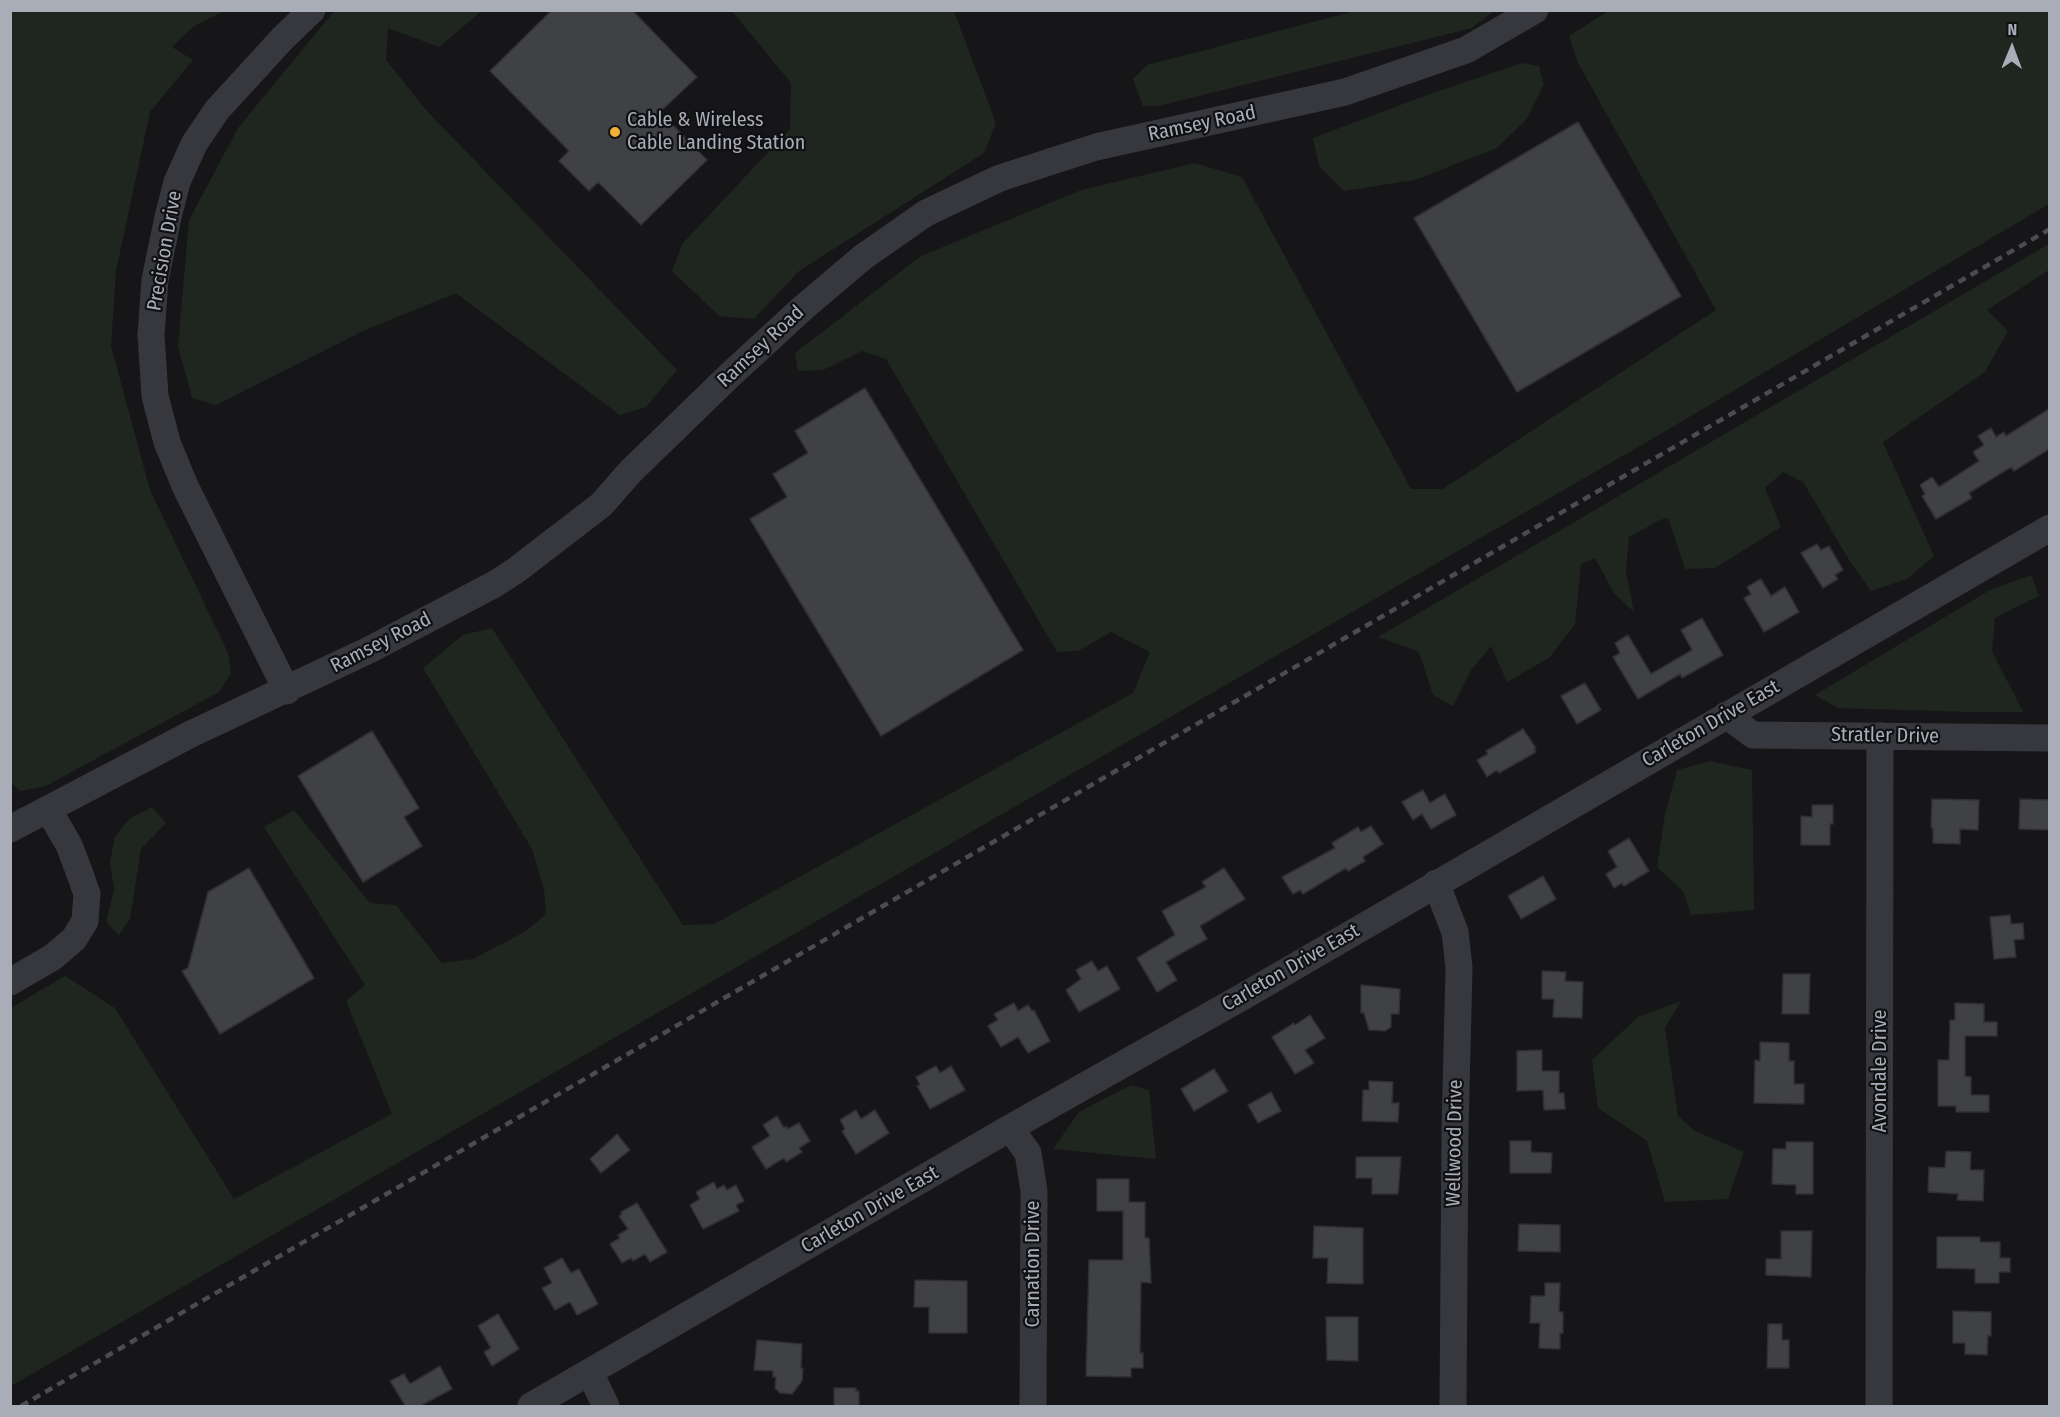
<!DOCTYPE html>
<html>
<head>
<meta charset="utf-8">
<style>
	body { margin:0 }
	#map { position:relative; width:2060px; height:1417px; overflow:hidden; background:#161618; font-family:"Fira Sans Condensed",sans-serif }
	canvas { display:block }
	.frame { position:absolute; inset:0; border:12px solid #a8adb8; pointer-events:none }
	.north { position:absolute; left:1982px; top:18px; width:60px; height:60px; -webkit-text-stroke:4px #111113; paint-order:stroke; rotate:1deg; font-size:16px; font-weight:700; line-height:24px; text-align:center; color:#a8adb8 }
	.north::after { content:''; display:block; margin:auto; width:21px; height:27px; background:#a8adb8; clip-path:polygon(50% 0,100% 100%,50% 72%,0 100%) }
</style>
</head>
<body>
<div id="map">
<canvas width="2060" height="1417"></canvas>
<div class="frame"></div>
<div class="north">N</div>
</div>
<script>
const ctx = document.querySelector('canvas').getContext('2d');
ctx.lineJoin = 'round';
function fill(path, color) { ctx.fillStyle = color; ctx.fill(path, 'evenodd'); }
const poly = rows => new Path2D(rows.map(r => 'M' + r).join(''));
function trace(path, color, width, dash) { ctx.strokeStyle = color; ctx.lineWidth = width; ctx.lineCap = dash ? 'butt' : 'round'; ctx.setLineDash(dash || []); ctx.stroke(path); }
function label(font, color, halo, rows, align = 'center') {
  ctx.font = font + ' "Fira Sans Condensed",sans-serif'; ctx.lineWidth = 4.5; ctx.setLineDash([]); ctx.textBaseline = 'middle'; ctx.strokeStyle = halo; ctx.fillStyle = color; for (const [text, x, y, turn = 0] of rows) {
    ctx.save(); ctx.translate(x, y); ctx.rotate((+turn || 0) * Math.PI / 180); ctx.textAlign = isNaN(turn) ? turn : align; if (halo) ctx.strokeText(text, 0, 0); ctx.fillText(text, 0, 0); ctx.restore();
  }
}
const green = poly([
	[483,10,439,47,388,28,386,60,427,111,677,370,646,407,620,415,456,293,363,331,216,405,192,398,178,346,189,220,238,128,334,11],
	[1610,10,2049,11,2049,204,1652,439,11,1386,11,1008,65,976,115,1008,234,1199,392,1114,346,1001,365,985,264,827,294,810,370,903,396,905,442,963,473,959,526,931,546,914,544,890,532,849,423,668,463,635,492,628,683,925,714,924,1133,693,1150,652,1111,632,1078,651,1057,652,886,359,862,351,823,370,798,371,795,353,921,256,1081,190,1195,163,1242,177,1411,489,1443,489,1716,310,1578,63,1569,36],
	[10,11,224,11,194,26,172,47,193,60,150,112,116,271,111,346,150,490,228,653,231,673,219,692,46,786,20,791,10,781],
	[732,11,954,11,996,123,984,153,799,271,754,319,719,316,672,271,683,243,790,129,791,83],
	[1355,11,1494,11,1472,28,1159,106,1143,106,1133,79,1147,65],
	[1522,63,1539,66,1544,84,1527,119,1497,148,1415,180,1344,191,1319,166,1313,138,1424,96],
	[2049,244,2049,270,1987,310,2008,331,1985,372,1883,442,1934,556,1907,579,1871,591,1849,560,1803,482,1783,472,1765,488,1781,527,1715,568,1685,569,1668,518,1660,520,1629,537,1626,571,1634,612,1614,593,1595,558,1581,564,1575,624,1549,658,1507,682,1491,646,1472,669,1453,706,1433,695,1419,652,1378,637],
	[2031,575,2039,596,1995,618,1992,651,2023,712,1971,712,1838,708,1815,695,1990,590],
	[1710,761,1752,770,1754,910,1691,915,1683,891,1657,867,1665,814,1677,770],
	[152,807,166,823,141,849,130,919,119,935,106,922,114,889,110,862,115,837,129,819],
	[1681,1001,1665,1028,1678,1116,1695,1131,1744,1152,1728,1199,1665,1202,1647,1141,1598,1108,1592,1060,1638,1017],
	[1131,1085,1149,1090,1156,1159,1053,1149,1079,1112]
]);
const building = poly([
	[552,10,632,10,697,77,660,112,707,160,641,225,598,182,589,191,559,161,569,151,490,71,552,10],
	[1578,122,1681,296,1517,392,1414,218,1578,122],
	[865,388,1023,650,881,736,750,519,787,497,773,474,808,453,795,431,865,388],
	[2049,409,2049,449,2014,471,2011,467,1969,493,1972,498,1936,519,1922,496,1925,494,1920,485,1932,477,1939,487,1979,461,1973,452,1984,445,1978,436,1991,428,1996,437,2004,432,2006,436,2049,409],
	[1817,544,1821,550,1829,546,1843,570,1835,575,1838,579,1823,588,1801,553,1817,544],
	[1761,579,1771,596,1785,587,1799,612,1764,632,1744,598,1751,594,1747,587,1761,579],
	[1702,618,1723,655,1682,678,1680,674,1638,699,1613,657,1620,653,1615,643,1628,635,1651,674,1692,650,1681,630,1702,618],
	[1585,683,1601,710,1577,724,1561,696,1585,683],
	[1523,729,1536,748,1534,749,1536,752,1499,773,1497,770,1487,777,1477,760,1488,754,1486,751,1523,729],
	[372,731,419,808,404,817,422,846,363,882,298,776,372,731],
	[1423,790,1430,803,1445,794,1456,815,1431,829,1422,814,1413,820,1402,802,1423,790],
	[1932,799,1979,800,1978,830,1960,829,1960,844,1933,843,1933,828,1931,828,1932,799],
	[2020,799,2049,800,2049,830,2019,829,2020,799],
	[1812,805,1833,805,1833,824,1830,824,1830,845,1801,845,1801,816,1812,817,1812,805],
	[1371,826,1383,844,1363,857,1365,861,1348,871,1346,868,1303,894,1300,890,1293,894,1282,877,1335,848,1332,843,1358,827,1361,832,1371,826],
	[1629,838,1649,871,1624,886,1622,883,1614,888,1606,874,1617,867,1608,851,1629,838],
	[249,868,314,978,220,1034,182,971,188,968,208,892,249,868],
	[1224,868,1245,899,1200,926,1207,939,1166,962,1177,980,1157,992,1137,958,1175,935,1162,911,1206,887,1202,882,1224,868],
	[1543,876,1556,899,1521,919,1508,896,1543,876],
	[2010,915,2011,924,2023,923,2024,939,2014,940,2016,957,1994,959,1990,917,2010,915],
	[1092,961,1098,971,1107,966,1120,989,1079,1012,1066,990,1081,979,1076,970,1092,961],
	[1542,971,1566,972,1565,981,1583,982,1582,1018,1553,1017,1554,999,1542,999,1542,971],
	[1783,974,1810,974,1809,1014,1782,1014,1783,974],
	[1361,985,1400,989,1399,1014,1391,1014,1391,1027,1385,1031,1369,1030,1364,1013,1361,1013,1361,985],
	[1014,1003,1018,1011,1028,1005,1032,1011,1034,1010,1050,1041,1028,1053,1018,1037,1001,1047,988,1026,998,1020,994,1014,1014,1003],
	[1955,1003,1984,1004,1984,1022,1997,1022,1997,1036,1965,1036,1965,1076,1971,1077,1971,1095,1989,1095,1989,1112,1956,1112,1956,1106,1938,1106,1938,1060,1949,1060,1950,1020,1955,1020,1955,1003],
	[1310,1015,1325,1038,1305,1050,1314,1063,1295,1074,1272,1037,1294,1023,1295,1025,1310,1015],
	[1760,1042,1789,1043,1789,1061,1794,1061,1794,1084,1804,1084,1804,1104,1754,1103,1755,1060,1760,1061,1760,1042],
	[1542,1050,1542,1071,1559,1071,1559,1093,1564,1093,1565,1109,1544,1110,1543,1090,1517,1091,1517,1051,1542,1050],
	[936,1066,940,1073,951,1066,965,1090,930,1109,917,1086,920,1085,916,1077,936,1066],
	[1214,1069,1228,1091,1194,1111,1181,1089,1214,1069],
	[1369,1081,1393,1082,1392,1103,1399,1103,1398,1122,1362,1121,1363,1090,1369,1090,1369,1081],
	[1271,1092,1281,1111,1258,1123,1248,1105,1271,1092],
	[856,1110,861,1119,875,1110,889,1133,856,1154,842,1131,845,1129,840,1120,856,1110],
	[777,1116,784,1128,786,1126,788,1129,799,1123,810,1141,799,1148,802,1152,786,1162,784,1158,766,1169,752,1147,770,1136,763,1125,777,1116],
	[617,1134,630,1150,601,1173,590,1159,617,1134],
	[1510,1141,1531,1141,1531,1152,1552,1153,1551,1173,1510,1173,1510,1141],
	[1786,1142,1813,1142,1813,1194,1796,1194,1796,1185,1772,1184,1773,1149,1786,1149,1786,1142],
	[1946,1151,1971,1152,1970,1170,1984,1170,1983,1201,1957,1200,1958,1194,1928,1192,1929,1167,1945,1168,1946,1151],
	[1356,1157,1401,1157,1398,1194,1372,1194,1372,1178,1356,1178,1356,1157],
	[1097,1179,1129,1179,1129,1202,1145,1202,1145,1238,1149,1238,1151,1283,1141,1282,1140,1353,1143,1353,1143,1368,1131,1368,1131,1377,1086,1376,1089,1260,1123,1260,1123,1211,1097,1211,1097,1179],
	[714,1182,717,1189,724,1185,727,1190,736,1185,744,1201,736,1205,739,1211,703,1229,690,1205,700,1199,696,1192,714,1182],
	[637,1203,667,1252,650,1262,645,1254,633,1261,631,1258,622,1263,610,1244,620,1238,618,1235,628,1229,619,1216,622,1214,621,1212,637,1203],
	[1519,1224,1560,1225,1560,1252,1518,1251,1519,1224],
	[1314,1226,1363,1228,1363,1284,1327,1283,1328,1258,1313,1258,1314,1226],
	[1781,1231,1812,1231,1811,1277,1766,1275,1766,1259,1781,1259,1781,1231],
	[1937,1237,1980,1237,1980,1242,2000,1242,2000,1258,2010,1258,2010,1272,1999,1272,1999,1283,1975,1283,1975,1269,1937,1268,1937,1237],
	[562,1258,571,1273,579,1269,598,1304,577,1315,570,1302,555,1310,542,1288,552,1283,544,1268,562,1258],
	[915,1280,967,1281,967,1333,929,1333,929,1307,914,1307,915,1280],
	[1545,1283,1560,1283,1559,1312,1563,1312,1563,1333,1560,1333,1560,1349,1539,1348,1540,1323,1530,1323,1531,1296,1545,1296,1545,1283],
	[1953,1311,1991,1312,1991,1336,1988,1335,1987,1355,1965,1354,1965,1343,1953,1343,1953,1311],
	[498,1314,519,1349,492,1366,484,1352,491,1348,478,1326,498,1314],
	[1326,1317,1358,1317,1358,1361,1327,1360,1326,1317],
	[1768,1324,1782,1324,1782,1340,1789,1340,1789,1368,1767,1368,1768,1324],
	[757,1340,802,1344,801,1368,803,1368,802,1381,792,1394,780,1393,775,1388,776,1377,773,1377,773,1371,754,1370,757,1340],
	[440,1366,452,1389,418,1407,406,1407,390,1381,404,1374,410,1384,440,1366],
	[834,1388,856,1388,856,1391,859,1391,859,1407,834,1407,834,1388]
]);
const minor = poly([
	[287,691,185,486,167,442,155,396,151,335,155,280,168,217,177,182,194,144,217,110,282,39,312,10],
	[1726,715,1753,735,2050,738],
	[10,829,191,734,369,650,495,584,515,571,601,505,631,471,730,375,804,307,863,257,926,213,1000,178,1096,147,1345,92,1466,50,1535,10],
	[1436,883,1455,932,1459,968,1455,1130,1453,1406],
	[10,982,53,957,74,939,85,921,87,894,80,874,69,845,48,809],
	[1010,1128,1028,1153,1034,1191,1033,1406],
	[590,1373,606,1406],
	[531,1406,1010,1128,1244,996,2050,528],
	[1879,1406,1880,736]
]);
const rail = poly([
	[21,1406,2050,229]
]);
const markers = [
	[615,132,6,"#f2b134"]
];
const poiNames = [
	["Cable & Wireless",627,120],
	["Cable Landing Station",627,143]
];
const streetNames = [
	["Ramsey Road",1202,124,-12],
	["Precision Drive",165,251,-80],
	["Ramsey Road",761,347,-43],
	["Ramsey Road",381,643,-27],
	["Carleton Drive East",1711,724,-30],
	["Stratler Drive",1885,736,1],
	["Carleton Drive East",1291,968,-30],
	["Avondale Drive",1880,1071,-90],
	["Wellwood Drive",1455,1143,-89],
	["Carleton Drive East",870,1210,-30],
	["Carnation Drive",1033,1264,-90]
];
fill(green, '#1e261f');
fill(building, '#404145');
trace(building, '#303034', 1.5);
trace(minor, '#37383d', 27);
trace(rail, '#4a4c52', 4.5, [8, 6]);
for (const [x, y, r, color] of markers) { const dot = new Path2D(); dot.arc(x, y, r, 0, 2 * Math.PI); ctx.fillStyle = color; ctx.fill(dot); trace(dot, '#111113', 2); }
label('20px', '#a8adb8', '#111113', poiNames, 'left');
label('20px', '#a8adb8', '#111113', streetNames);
</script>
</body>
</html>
